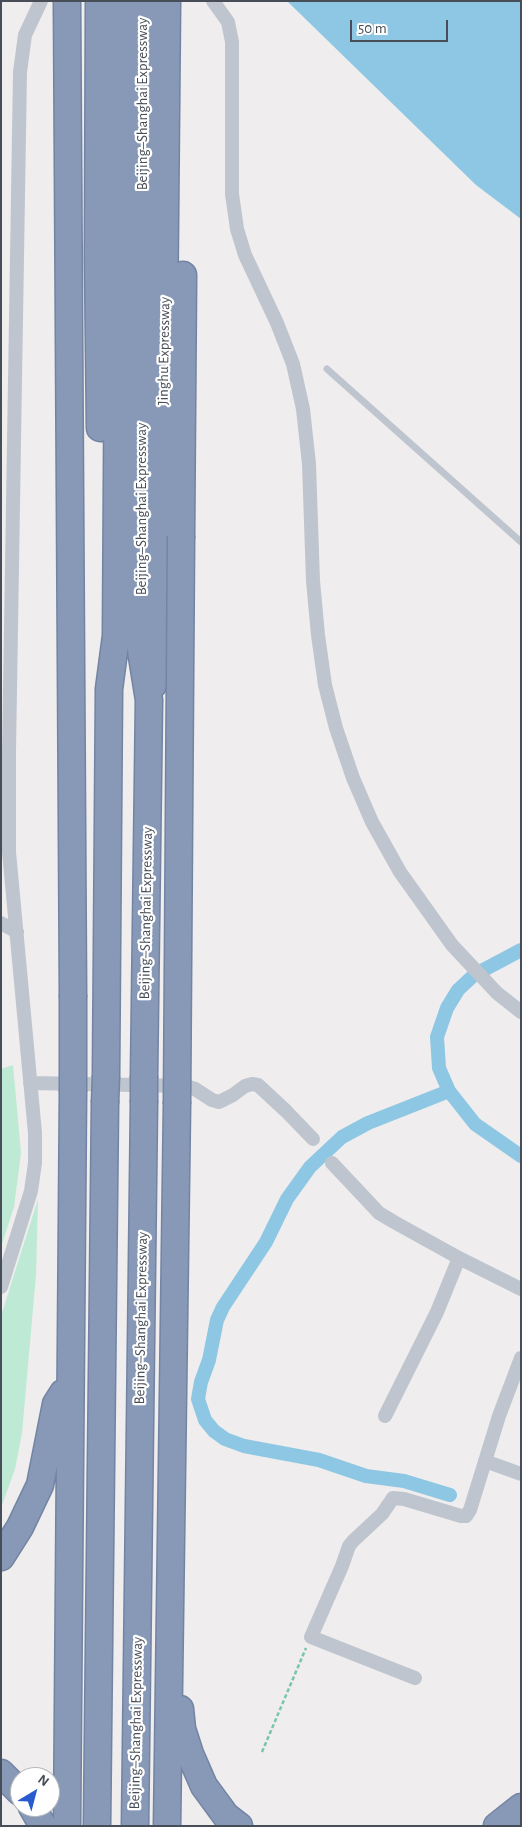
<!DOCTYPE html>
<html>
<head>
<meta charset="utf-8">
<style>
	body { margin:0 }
	#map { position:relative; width:522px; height:1827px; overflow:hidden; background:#efeded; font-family:"Alegreya Sans",sans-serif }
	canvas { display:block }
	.frame { position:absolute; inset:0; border:2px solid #474e58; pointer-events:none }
	.north { position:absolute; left:10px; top:1767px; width:50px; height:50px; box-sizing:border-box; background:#fff; border:1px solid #b5b8bc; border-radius:50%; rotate:37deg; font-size:14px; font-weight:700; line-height:20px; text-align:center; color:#474e58 }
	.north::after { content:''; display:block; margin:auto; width:18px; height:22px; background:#285bce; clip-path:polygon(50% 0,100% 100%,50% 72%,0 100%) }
	.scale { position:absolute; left:350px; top:20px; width:98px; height:22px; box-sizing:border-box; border:2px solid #474e58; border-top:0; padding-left:6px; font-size:15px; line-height:18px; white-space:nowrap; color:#474e58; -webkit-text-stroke:4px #fff; paint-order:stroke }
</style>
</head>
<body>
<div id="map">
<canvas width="522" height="1827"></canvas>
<div class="frame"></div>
<div class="north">N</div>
<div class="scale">50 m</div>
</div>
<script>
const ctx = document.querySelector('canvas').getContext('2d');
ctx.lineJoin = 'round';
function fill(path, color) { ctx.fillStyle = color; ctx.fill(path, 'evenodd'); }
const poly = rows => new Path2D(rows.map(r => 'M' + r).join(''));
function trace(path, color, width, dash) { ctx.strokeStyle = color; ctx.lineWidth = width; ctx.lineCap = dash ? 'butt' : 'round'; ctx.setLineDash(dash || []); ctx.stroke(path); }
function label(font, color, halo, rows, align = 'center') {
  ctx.font = font + ' "Alegreya Sans",sans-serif'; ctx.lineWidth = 4.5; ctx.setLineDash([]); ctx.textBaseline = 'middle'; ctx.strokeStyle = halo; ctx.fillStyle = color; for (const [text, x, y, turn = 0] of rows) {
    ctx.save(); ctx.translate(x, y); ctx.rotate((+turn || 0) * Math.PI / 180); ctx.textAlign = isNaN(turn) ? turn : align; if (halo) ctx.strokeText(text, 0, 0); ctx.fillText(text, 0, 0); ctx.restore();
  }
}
const green = poly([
	[13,1065,21,1153,14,1207,1,1247,1,1069],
	[38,1199,36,1275,22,1433,15,1469,1,1508,1,1316]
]);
const water = poly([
	[287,1,521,1,521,219,476,185]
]);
const canal = poly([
	[521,950,474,975,458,990,447,1008,437,1037,439,1068,449,1091,475,1124,521,1156],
	[449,1091,368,1123,342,1137,310,1167,287,1199,266,1242,223,1307,217,1320,209,1360,201,1382,198,1399,205,1420,214,1431,225,1439,244,1446,319,1460,366,1476,404,1481,450,1495]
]);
const path = poly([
	[262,1752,306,1648]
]);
const lane = poly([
	[327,369,521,542]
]);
const street = poly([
	[213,1,228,22,232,42,232,194,237,229,245,255,277,323,293,364,303,409,309,464,313,581,318,635,325,685,336,728,353,778,372,822,400,872,452,945,497,993,521,1012],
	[1,923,17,932],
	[30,1083,186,1086,195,1089,212,1100,219,1102,233,1095,245,1086,252,1084,258,1085,286,1111,313,1139],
	[332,1163,364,1197,379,1213,394,1222,459,1258,521,1289],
	[1,1287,31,1191,35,1163,35,1133,9,852,9,751,20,72,25,35,41,1],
	[385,1416,437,1312,459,1258],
	[485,1461,521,1474],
	[415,1678,311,1637,342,1566,349,1546,353,1541,382,1514,393,1498,404,1499,461,1516,466,1516,470,1510,499,1416,521,1358]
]);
const highway = poly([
	[67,1,73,995],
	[99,1,98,256,100,428],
	[143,1,140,644,149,700,144,1076],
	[181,536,183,275],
	[153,685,161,644,167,1],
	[106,1076,109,689,116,636,120,1],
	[1,1557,20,1527,40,1485,56,1404,63,1393],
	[180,1709,182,1729,190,1754,204,1786,226,1816,239,1826],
	[1,1773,20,1792],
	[32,1807,43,1826],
	[67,1826,73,1092],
	[97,1826,105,1103],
	[135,1826,144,1103],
	[167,1826,177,1104],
	[497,1826,521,1807]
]);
const highwayBridge = poly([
	[73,995,73,1092],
	[105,1103,106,1076],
	[144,1103,144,1076],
	[177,1104,181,536]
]);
const streetNames = [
	["Beijing–Shanghai Expressway",142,104,-90],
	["Jinghu Expressway",164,351,-89],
	["Beijing–Shanghai Expressway",141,509,-90],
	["Beijing–Shanghai Expressway",146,913,-89],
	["Beijing–Shanghai Expressway",141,1318,-89],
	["Beijing–Shanghai Expressway",136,1723,-89]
];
fill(green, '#beead5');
fill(water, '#8ec7e4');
trace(canal, '#8ec7e4', 14);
trace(highway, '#7384a3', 29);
trace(path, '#79c5a9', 2.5, [4, 2.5]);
trace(lane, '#bfc5ce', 7);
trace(street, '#bfc5ce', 14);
trace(highway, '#8899b8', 26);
trace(highwayBridge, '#7384a3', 29, []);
trace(highwayBridge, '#8899b8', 26);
label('15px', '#474e58', '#fff', streetNames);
</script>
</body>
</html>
